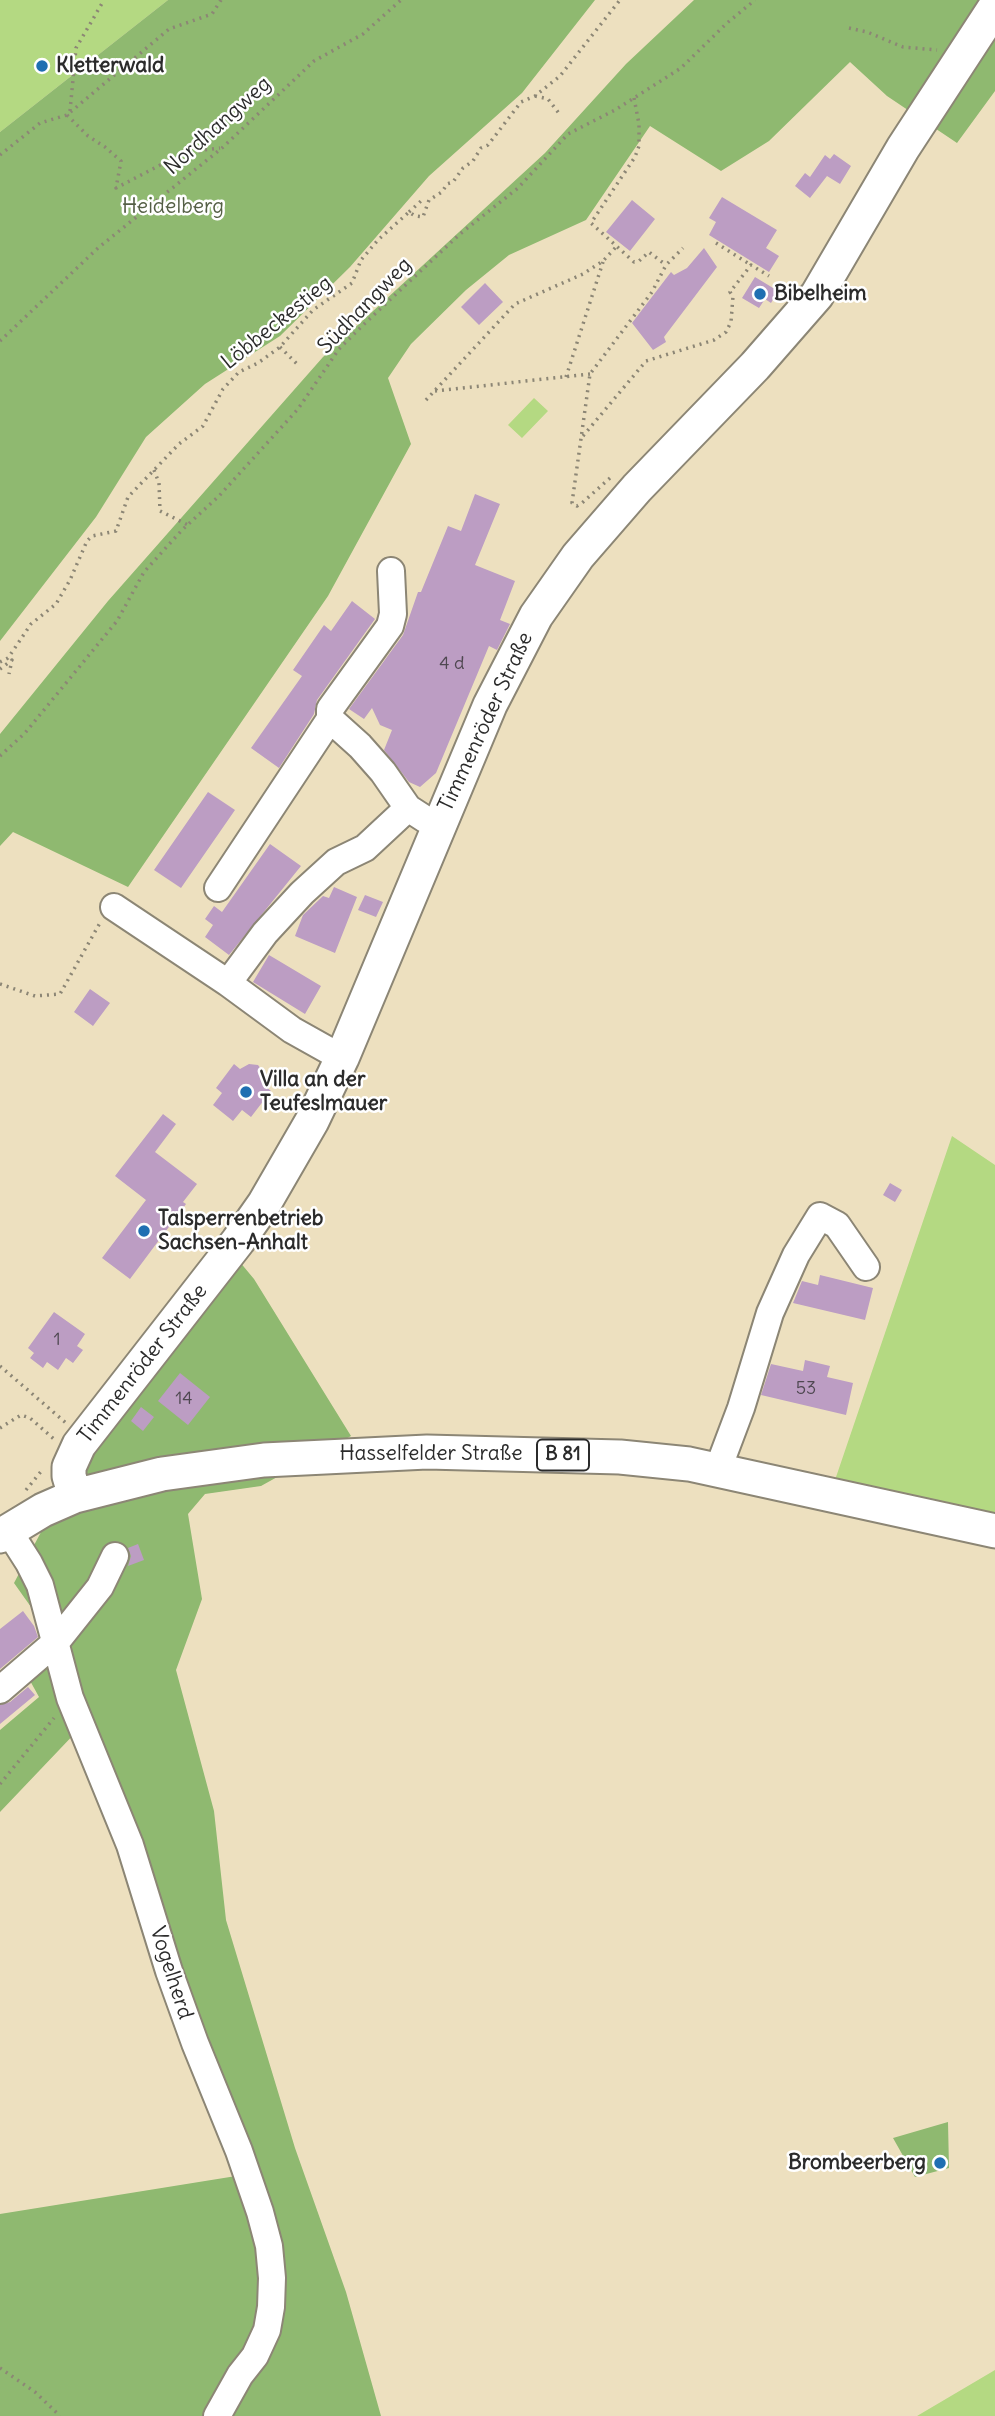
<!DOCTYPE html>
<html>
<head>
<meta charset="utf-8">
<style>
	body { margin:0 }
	canvas { display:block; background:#ede0bf }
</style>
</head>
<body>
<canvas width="995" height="2416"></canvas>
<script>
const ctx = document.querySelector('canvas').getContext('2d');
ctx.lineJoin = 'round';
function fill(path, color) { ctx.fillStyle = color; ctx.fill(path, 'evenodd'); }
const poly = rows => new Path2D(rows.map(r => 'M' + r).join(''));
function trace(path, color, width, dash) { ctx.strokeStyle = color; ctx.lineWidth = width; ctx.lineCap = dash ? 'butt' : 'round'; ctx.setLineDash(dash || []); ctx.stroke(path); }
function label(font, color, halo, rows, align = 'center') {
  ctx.font = font + ' Delius,sans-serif'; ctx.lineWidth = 5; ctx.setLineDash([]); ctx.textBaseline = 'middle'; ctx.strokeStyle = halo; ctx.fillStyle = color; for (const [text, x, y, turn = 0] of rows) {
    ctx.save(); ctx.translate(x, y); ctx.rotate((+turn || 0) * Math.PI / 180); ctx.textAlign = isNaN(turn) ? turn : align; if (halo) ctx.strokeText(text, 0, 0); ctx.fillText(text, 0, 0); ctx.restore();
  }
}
const green = poly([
	[0,0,168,0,0,132],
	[534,398,548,411,522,438,508,425],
	[952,1136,995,1165,995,1513,835,1480],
	[995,2370,995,2416,917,2416]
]);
const forest = poly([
	[168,0,595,0,522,93,429,176,350,267,280,336,205,384,146,437,96,517,0,641,0,132],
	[694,0,995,0,995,91,957,143,887,96,850,62,769,141,721,171,650,126,586,220,509,255,466,290,411,344,388,378,411,444,328,596,128,887,13,832,0,846,0,734,108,601,323,357,545,153,626,64],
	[239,1261,254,1279,351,1436,261,1486,205,1494,188,1514,202,1599,176,1670,214,1811,226,1920,295,2148,346,2292,381,2416,0,2416,0,2214,261,2172,79,1729,0,1812,0,1730,39,1697,28,1677,48,1631,14,1583,49,1517,104,1429],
	[948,2122,949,2168,915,2177,893,2138]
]);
const building = poly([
	[834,154,851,166,840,184,827,176,810,198,795,186,805,173,810,177,825,155,830,159],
	[722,197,777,230,766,248,779,256,769,272,709,235,716,222,709,218],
	[632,200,655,219,630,251,606,232],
	[704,248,717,267,664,337,666,342,653,350,632,323,671,272,674,275,687,268],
	[755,277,778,291,771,303,765,299,759,308,742,298],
	[485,283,503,302,479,325,461,307],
	[475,494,500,504,475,565,515,581,500,620,510,624,497,650,489,646,436,773,420,787,409,782,384,750,392,730,380,725,372,708,364,719,349,709,403,635,418,592,421,592,448,526,461,531],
	[352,601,375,619,317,700,314,714,279,768,251,748,302,676,293,670,324,625,331,631],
	[208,792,235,810,181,888,154,870],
	[270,844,301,866,229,955,205,937,213,925,205,919,214,906,222,912],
	[334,887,357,897,335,953,295,936,303,915,323,896,329,898],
	[365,895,383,902,376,917,358,910],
	[269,955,321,986,305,1014,253,982],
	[90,989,110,1003,93,1026,74,1012],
	[234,1064,240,1069,249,1064,258,1065,264,1073,263,1084,271,1091,251,1117,242,1110,233,1121,213,1105,222,1093,216,1088],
	[163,1114,176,1124,155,1152,197,1184,183,1202,186,1204,130,1279,102,1258,146,1200,115,1176],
	[890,1183,902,1190,895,1202,883,1195],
	[820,1275,873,1288,865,1320,793,1303,802,1281,818,1285],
	[54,1312,85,1334,77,1346,83,1350,73,1363,66,1358,58,1370,47,1362,43,1368,30,1358,34,1353,28,1348],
	[805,1360,830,1366,827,1377,853,1383,846,1415,761,1395,771,1364,803,1371],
	[180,1373,210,1397,188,1425,158,1401],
	[141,1407,154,1417,143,1431,131,1421],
	[138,1544,144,1560,128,1566,131,1556,128,1548],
	[23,1611,34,1626,38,1637,0,1669,0,1629],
	[28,1687,35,1695,0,1724,0,1705,10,1702]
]);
const path = poly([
	[849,28,867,32,903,47,937,50],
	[535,96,548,99,561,116],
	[634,98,639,124,639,146,635,157,591,223,634,262,639,261,649,252,666,265],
	[70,111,76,48,104,0],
	[67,115,88,136,105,147,121,161,116,188,168,161,204,150,220,148],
	[0,155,40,123,67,115,169,29,212,14,221,0],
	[409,212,421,201],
	[716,243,751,265],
	[0,341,98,248,222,148,314,61,363,34,401,0],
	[280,347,298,365],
	[566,377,603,262],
	[435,391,590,374],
	[426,400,515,304,583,274,603,261,616,247],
	[583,436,646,361,714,340,726,332,731,322,733,296,730,292,751,265,769,276],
	[154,470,159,483,160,511,188,525],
	[610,478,582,503,577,506,572,503,590,374,652,292,666,265,683,248],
	[0,662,8,658,31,624,56,604,70,580,87,541,92,536,116,531,128,497,179,444,203,426,223,389,239,372,258,363,280,347,313,310,352,283,361,260,378,240,409,212,415,216,423,217,429,200,442,192,447,184,453,182,463,168,473,161,481,148,488,145,521,102,535,96,560,76,620,0],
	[0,669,12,660,9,674],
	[0,756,25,733,117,621,144,572,182,530,219,496,298,409,339,349,361,327,460,234,518,188,568,134,615,110,681,68,727,23,755,0],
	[0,984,35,996,60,994,101,921],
	[0,1366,66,1423],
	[0,1428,21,1415,30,1418,55,1440],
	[26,1490,43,1469],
	[0,1784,54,1718],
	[0,2368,35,2392,60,2416]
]);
const minor = poly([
	[330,719,330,709,390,626,393,614,391,571],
	[218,888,330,719,360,746,383,772,408,808,425,819,439,825],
	[114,907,228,983,292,1030,342,1058],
	[228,983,265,933,302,893,336,862,365,848,408,808],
	[718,1469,741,1408,770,1313,796,1255,820,1216,837,1225,866,1267],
	[8,1530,29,1563,40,1585,70,1698,130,1845,169,1971,195,2043,239,2151,260,2212,269,2246,272,2278,271,2307,267,2330,255,2356,240,2375,217,2416],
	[0,1690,57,1641,100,1587,115,1556]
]);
const major = poly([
	[75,1496,69,1476,69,1467,79,1445,238,1241,264,1204,312,1121,342,1058,490,705,536,616,578,556,637,488,755,366,817,295,903,148,995,7],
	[0,1536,43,1510,75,1496,162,1474,264,1460,427,1452,620,1457,689,1464,995,1531]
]);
const markers = [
	[42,66,7,"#1f6fb2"],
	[760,294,7,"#1f6fb2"],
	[246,1092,7,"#1f6fb2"],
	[144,1231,7,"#1f6fb2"],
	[940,2163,7,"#1f6fb2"]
];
const numberNames = [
	["4 d",452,664],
	["1",57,1340],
	["53",806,1389],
	["14",184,1399]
];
const shields = [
	[563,1455,52]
];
const shieldNames = [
	["B 81",563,1455]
];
const poiNames = [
	["Kletterwald",56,66],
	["Bibelheim",774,294],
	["Villa an der",260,1080],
	["Teufeslmauer",260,1104],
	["Talsperrenbetrieb",158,1219],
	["Sachsen-Anhalt",158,1243],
	["Brombeerberg",926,2163,"right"]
];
const streetNames = [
	["Nordhangweg",218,126,-42],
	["Südhangweg",365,306,-46],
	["Löbbeckestieg",277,323,-39],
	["Timmenröder Straße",486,722,-65],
	["Timmenröder Straße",143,1364,-52],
	["Hasselfelder Straße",431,1454],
	["Vogelherd",171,1973,72]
];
const parkNames = [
	["Heidelberg",173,207]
];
fill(green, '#b4d982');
fill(forest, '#8fb970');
fill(building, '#bc9dc3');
trace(minor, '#8c8675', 30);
trace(major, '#8c8675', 37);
trace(path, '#8c8675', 3.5, [2, 5]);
trace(minor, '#fff', 26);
trace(major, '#fff', 33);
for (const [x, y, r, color] of markers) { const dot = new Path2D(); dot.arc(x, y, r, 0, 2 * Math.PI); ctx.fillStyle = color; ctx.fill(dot); trace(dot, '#fff', 2.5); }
label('18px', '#4f4851', null, numberNames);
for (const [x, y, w] of shields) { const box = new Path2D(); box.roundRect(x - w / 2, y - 15.5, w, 31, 5); ctx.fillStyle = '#fff'; ctx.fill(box); trace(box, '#2b2b2b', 2); }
label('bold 19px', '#2b2b2b', null, shieldNames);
label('bold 21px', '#2b2b2b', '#fff', poiNames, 'left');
label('21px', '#2b2b2b', '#fff', streetNames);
label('21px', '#545f45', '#fff', parkNames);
</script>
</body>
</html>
